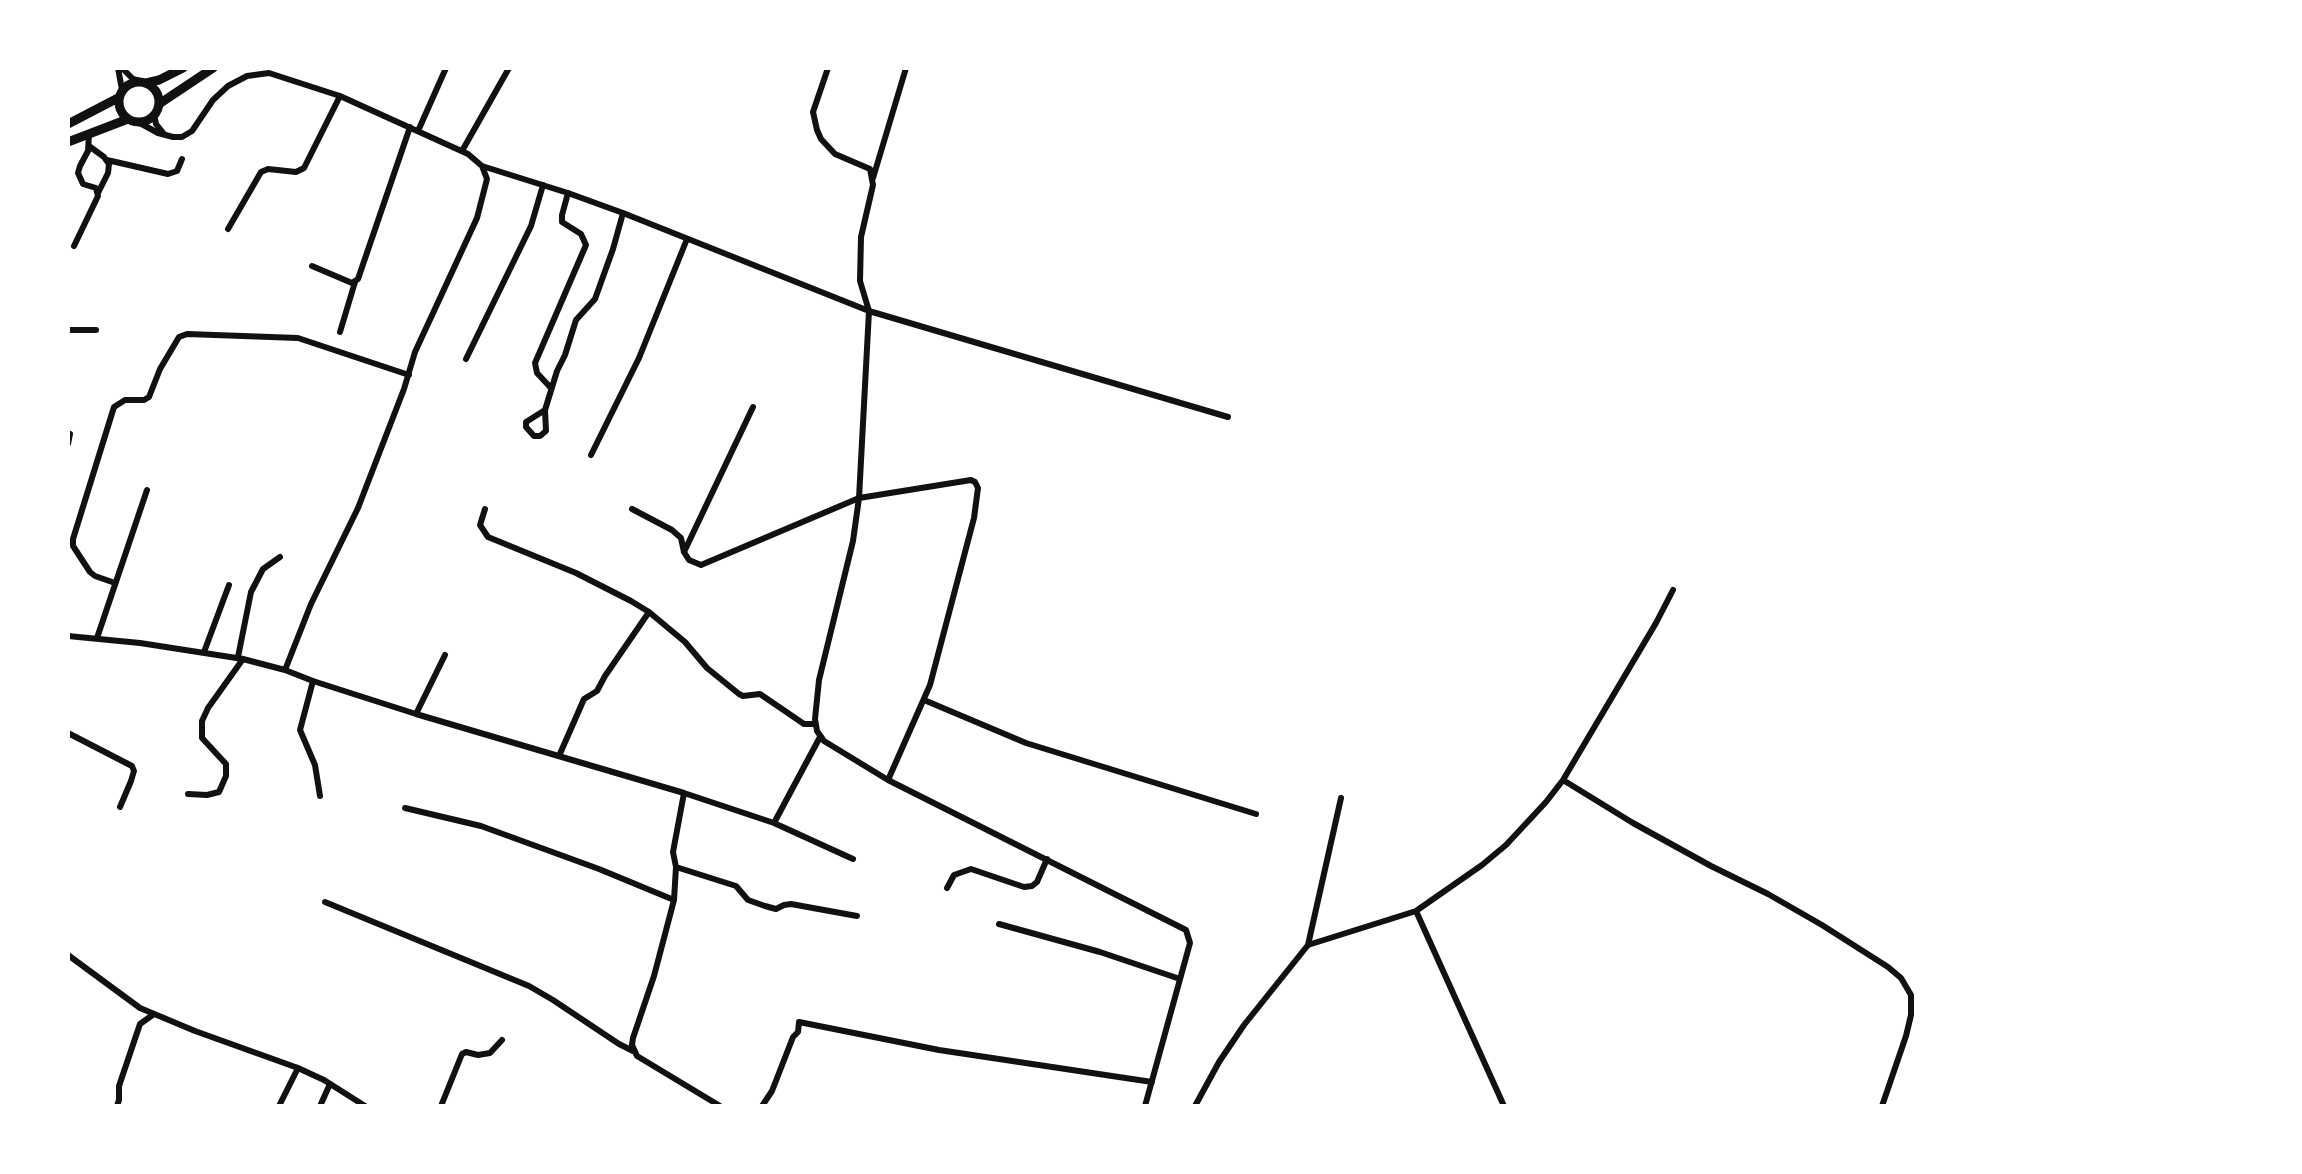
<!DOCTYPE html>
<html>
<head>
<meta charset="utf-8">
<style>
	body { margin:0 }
	#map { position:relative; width:2302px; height:1174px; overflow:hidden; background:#fff; font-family:"Fira Sans Condensed",sans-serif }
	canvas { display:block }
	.frame { position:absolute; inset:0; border:70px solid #fff; pointer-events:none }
</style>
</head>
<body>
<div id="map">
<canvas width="2302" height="1174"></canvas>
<div class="frame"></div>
</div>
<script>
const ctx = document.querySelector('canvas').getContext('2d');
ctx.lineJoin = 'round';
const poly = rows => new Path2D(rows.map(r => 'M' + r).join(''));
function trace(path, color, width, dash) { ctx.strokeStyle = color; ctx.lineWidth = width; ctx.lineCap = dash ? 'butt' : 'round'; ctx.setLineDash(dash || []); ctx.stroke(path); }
const minor = poly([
	[118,68,122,90],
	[122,68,133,79,140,81],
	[828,68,813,112,817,130,821,139,835,154,870,169,873,185,861,237,860,281,869,311,859,498,853,541,819,680,815,719,817,731,824,741,888,780,1186,930,1190,943,1145,1106],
	[154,115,156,124,164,134],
	[138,122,158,133,173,137,182,137,192,131,213,100,228,86,247,76,269,73,340,96,468,154,482,166,487,179,477,218,415,352,404,389,358,508,311,604,285,670],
	[418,131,446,68],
	[89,146,104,157,109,164,108,173,98,193],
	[462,151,509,68],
	[107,160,168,174,177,171,182,159],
	[482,166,568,193,623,213,869,311,1228,417],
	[873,178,906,68],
	[228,229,261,172,268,169,296,172,304,168,340,96],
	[74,246,98,196,96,188,83,184,78,173,80,166,88,151,89,134],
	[312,266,352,283,358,279,410,127],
	[68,330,96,330],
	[340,332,355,282],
	[466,359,531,226,543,185],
	[551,388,537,373,535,363,586,245,581,234,562,222,562,215,568,193],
	[545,410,526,422,526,427,534,436,540,436,546,431,545,410,557,371,565,355,576,320,595,299,613,249,623,213],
	[68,444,70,434],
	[591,455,639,358,687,239],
	[485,509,480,525,488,537,576,573,631,601,649,612,685,642,707,668,739,694,743,696,760,694,804,724,815,724],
	[632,509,672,530,681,538,684,552,689,560,701,565,859,498,971,480,975,482,978,488,974,518,930,685,888,780],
	[684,552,753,407],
	[115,583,95,576,90,572,73,546,73,539,114,407,125,400,144,400,149,397,160,369,179,337,187,334,298,338,409,375],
	[68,636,140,643,243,659,285,670,313,681,416,714,684,793,774,823,820,737],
	[97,638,147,490],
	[204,652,229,585],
	[238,657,251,592,263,569,280,557],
	[313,681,300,730,315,765,320,796],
	[924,700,1026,743,1256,814],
	[416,714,445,655],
	[68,733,132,766,134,771,131,781,120,807],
	[559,756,584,699,597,691,605,676,649,612],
	[1563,780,1633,823,1711,866,1768,894,1822,925,1888,967,1901,978,1911,995,1911,1015,1906,1036,1882,1106],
	[684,793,673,852,676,867,674,900,654,976,633,1038,632,1045,637,1056,720,1106],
	[188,794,207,795,219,792,226,776,226,764,202,738,202,721,208,708,243,659],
	[405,808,481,826,599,869,674,900],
	[774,823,853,859],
	[676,867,736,886,748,900,765,906,776,909,784,905,791,904,857,916],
	[947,888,954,875,971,869,1024,887,1032,886,1037,882,1047,859],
	[325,902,529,986,553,1000,619,1044,633,1051],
	[1416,911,1504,1106],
	[999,924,1100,952,1180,979],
	[1308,945,1416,911,1482,865,1506,845,1546,802,1563,780,1656,623,1673,590],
	[68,955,140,1008,195,1031,298,1068,324,1080,365,1106],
	[117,1106,119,1100,119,1086,140,1024,154,1014],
	[279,1106,298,1068],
	[320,1106,330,1084],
	[441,1106,462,1054,466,1052,478,1055,490,1053,502,1040],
	[762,1106,772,1091,793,1037,798,1032,799,1022,939,1050,1152,1082],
	[1195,1106,1219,1062,1244,1025,1308,945,1341,798]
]);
const primary = poly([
	'119 102a20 20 0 1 1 40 0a20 20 0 1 1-40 0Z',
	[146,83,159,80,183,68],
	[159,104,213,68],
	[68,124,118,98],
	[68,142,128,119]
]);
trace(minor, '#111', 6);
trace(primary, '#111', 9);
</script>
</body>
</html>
